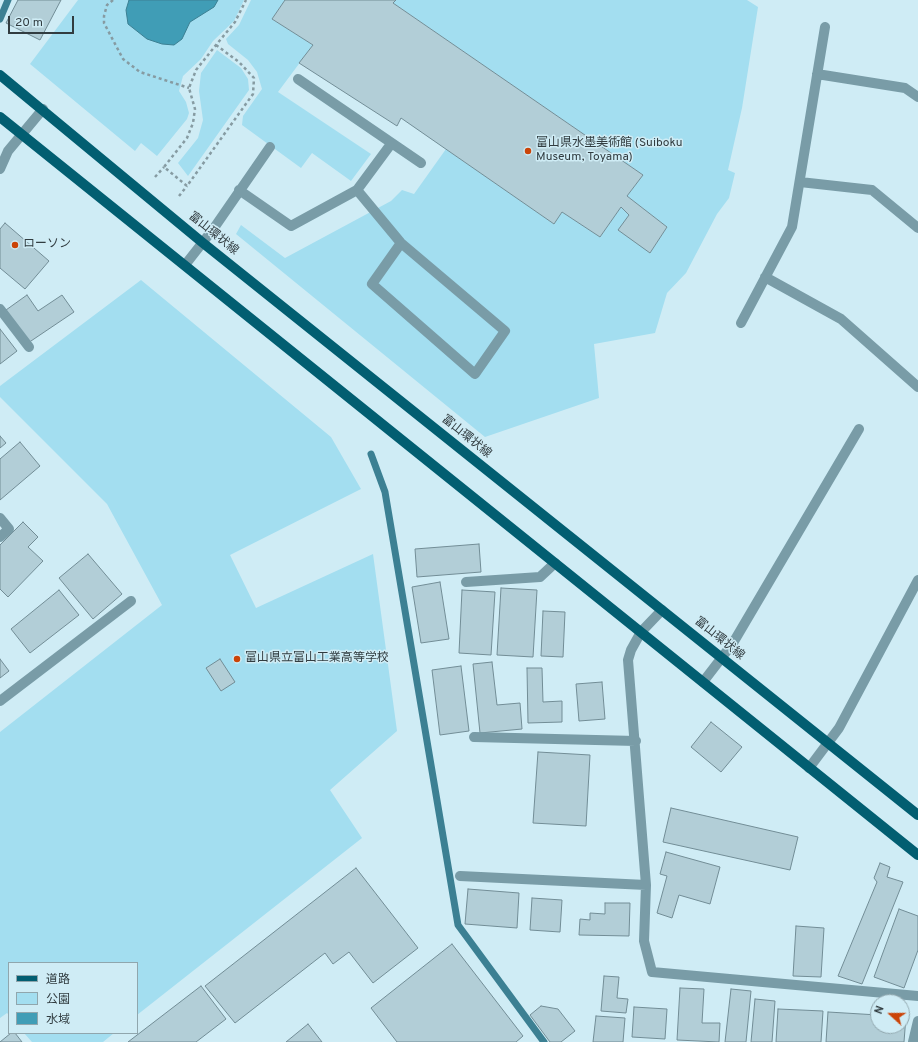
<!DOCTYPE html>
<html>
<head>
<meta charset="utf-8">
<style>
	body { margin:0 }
	#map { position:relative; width:918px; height:1042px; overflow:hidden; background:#cfecf5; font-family:Overpass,"Noto Sans JP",sans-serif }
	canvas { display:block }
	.legend { position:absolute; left:8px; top:962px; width:130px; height:72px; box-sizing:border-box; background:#cfecf5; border:1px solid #90a6ad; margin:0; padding:5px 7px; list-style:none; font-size:12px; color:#313c40 }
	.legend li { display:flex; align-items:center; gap:8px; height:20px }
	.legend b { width:20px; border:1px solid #90a6ad }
	.north { position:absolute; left:870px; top:994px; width:40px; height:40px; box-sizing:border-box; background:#cfecf5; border:1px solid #90a6ad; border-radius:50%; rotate:291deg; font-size:11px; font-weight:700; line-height:16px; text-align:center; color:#313c40 }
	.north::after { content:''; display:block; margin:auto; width:14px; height:18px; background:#cb4408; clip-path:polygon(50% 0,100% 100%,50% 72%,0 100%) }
	.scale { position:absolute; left:8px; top:16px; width:66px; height:18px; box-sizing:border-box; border:2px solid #313c40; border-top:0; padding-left:5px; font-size:12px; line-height:14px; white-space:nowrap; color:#313c40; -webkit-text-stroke:3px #cfecf5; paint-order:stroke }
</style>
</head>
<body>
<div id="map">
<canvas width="918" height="1042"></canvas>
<ul class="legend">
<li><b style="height:5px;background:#025e71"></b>道路</li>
<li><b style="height:11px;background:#a3def0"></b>公園</li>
<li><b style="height:11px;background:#409db6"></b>水域</li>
</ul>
<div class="north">N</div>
<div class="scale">20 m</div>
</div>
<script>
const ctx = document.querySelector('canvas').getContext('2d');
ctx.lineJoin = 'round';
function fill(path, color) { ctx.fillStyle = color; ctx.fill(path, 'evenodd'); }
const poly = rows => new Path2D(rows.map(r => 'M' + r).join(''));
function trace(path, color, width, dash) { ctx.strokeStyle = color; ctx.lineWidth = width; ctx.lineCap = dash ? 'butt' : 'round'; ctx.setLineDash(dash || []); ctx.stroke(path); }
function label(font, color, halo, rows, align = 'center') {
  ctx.font = font + ' Overpass,"Noto Sans JP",sans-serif'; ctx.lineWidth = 3; ctx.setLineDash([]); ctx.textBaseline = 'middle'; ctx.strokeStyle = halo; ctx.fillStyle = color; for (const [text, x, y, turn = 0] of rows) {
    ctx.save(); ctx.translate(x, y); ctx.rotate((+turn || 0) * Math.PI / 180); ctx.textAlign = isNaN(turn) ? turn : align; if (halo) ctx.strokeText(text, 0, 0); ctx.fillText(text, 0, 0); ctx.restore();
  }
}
const green = poly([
	[78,0,244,0,234,21,213,41,201,59,183,76,179,91,186,102,189,113,187,119,157,156,141,143,135,151,30,64],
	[251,0,285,0,272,19,313,45,278,92,371,154,351,181,312,153,301,168,242,125,243,116,262,89,257,72,248,60,228,44,226,39,239,25],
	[396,0,747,0,758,7,742,108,728,170,735,173,729,198,717,214,686,273,667,293,655,333,594,344,599,398,485,437,236,234,241,225,285,258,391,201,402,190,414,194,446,149,554,224,562,212,600,237,621,207,629,215,650,253,667,227,627,196,643,175,393,3],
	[217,50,241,68,248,79,249,90,188,176,178,163,198,138,203,120,199,91,201,73],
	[141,280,331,437,361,489,230,555,256,608,373,554,397,731,330,790,362,838,137,1015,137,963,9,963,9,1015,7,1013,0,1018,0,732,162,605,107,504,0,397,0,386],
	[24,1033,114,1033,103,1042,32,1042]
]);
const water = poly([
	[129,0,218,0,214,7,190,22,182,39,174,45,162,44,147,39,128,24,126,10,129,0]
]);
const stream = poly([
	[0,19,8,0],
	[371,454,385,492,458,925,544,1042]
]);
const building = poly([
	[18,0,61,0,40,40,6,23,18,0],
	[285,0,396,0,393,3,643,175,627,196,667,227,650,253,618,230,629,215,621,207,600,237,562,212,554,224,401,118,397,126,299,63,313,45,272,19,285,0],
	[5,223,49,261,25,289,0,268,0,229,5,223],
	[27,295,38,311,62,295,74,312,28,343,6,310,27,295],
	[0,329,17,351,0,364,0,329],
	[0,436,6,443,0,448,0,436],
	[20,442,40,466,0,500,0,459,20,442],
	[23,522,38,537,28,547,43,561,8,597,0,589,0,545,23,522],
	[479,544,481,572,417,577,415,549,479,544],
	[88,554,122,594,93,619,59,578,88,554],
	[440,582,449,639,421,643,412,587,440,582],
	[501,588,537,590,533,657,497,655,501,588],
	[59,590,79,615,30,653,11,629,59,590],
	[462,590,495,592,491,655,459,653,462,590],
	[543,611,565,612,563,657,541,656,543,611],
	[0,659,9,671,0,678,0,659],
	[220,659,235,682,221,691,206,668,220,659],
	[492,662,497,705,520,703,522,729,480,733,473,664,492,662],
	[461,666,469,731,440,735,432,670,461,666],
	[527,668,542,668,543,702,562,701,562,722,528,723,527,668],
	[602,682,605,719,579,721,576,684,602,682],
	[711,722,742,747,721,772,691,747,711,722],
	[538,752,590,755,586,826,533,823,538,752],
	[671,808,798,837,790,870,663,842,671,808],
	[666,852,720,867,710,904,679,895,672,918,657,913,667,876,660,874,666,852],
	[880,863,890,867,887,877,903,882,862,984,838,976,877,882,874,878,880,863],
	[356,868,418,948,373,983,349,952,333,964,325,953,235,1023,205,986,356,868],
	[468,889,519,893,517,928,465,924,468,889],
	[532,898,562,900,560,932,530,930,532,898],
	[605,903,630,903,629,936,579,935,580,919,590,920,590,913,605,914,605,903],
	[899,909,918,916,918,950,904,988,874,977,899,909],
	[796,926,824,928,821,977,793,976,796,926],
	[452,944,523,1036,516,1042,397,1042,371,1008,452,944],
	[604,976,619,977,617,998,628,999,626,1013,601,1011,604,976],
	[201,986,226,1019,196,1042,128,1042,201,986],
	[680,988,704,989,702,1023,720,1023,719,1042,677,1040,680,988],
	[731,989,751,991,746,1042,725,1042,731,989],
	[755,999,775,1001,772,1042,751,1042,755,999],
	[541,1006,558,1009,575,1031,561,1042,550,1042,530,1015,541,1006],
	[634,1007,667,1009,665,1039,632,1037,634,1007],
	[778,1009,823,1011,821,1042,776,1042,778,1009],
	[828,1012,878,1015,878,1026,902,1026,902,1016,906,1016,904,1042,826,1042,828,1012],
	[596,1016,625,1018,623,1042,593,1042,596,1016],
	[308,1024,322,1042,286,1042,308,1024],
	[11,1033,15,1033,22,1042,0,1042,11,1033]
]);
const path = poly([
	[113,0,107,5,104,16,104,23,123,59,140,72,189,88],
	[216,45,239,62,254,78,253,94,187,186,164,167,187,138,193,123,195,109,189,88,196,70,216,45,235,22,246,0],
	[155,177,164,167],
	[179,196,187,186]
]);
const minor = poly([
	[817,74,905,88,918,97],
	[298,79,421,163],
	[0,169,8,151,43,109],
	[800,182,872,190,918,228],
	[239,190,291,226,357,190,401,243,505,331,475,374,372,284,401,243],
	[357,190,391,144],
	[185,265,214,228,270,147],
	[765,277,841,319,918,387],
	[0,309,29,347],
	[741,323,792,227,825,27],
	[0,518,9,529,0,537],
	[466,582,540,577,555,563],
	[662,610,641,632,631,650,628,660,646,885,644,941,652,972,918,996],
	[703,682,733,643,859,429],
	[0,701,131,601],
	[474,737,636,741],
	[809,768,839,728,918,580],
	[460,876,646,885],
	[913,1042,918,1021]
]);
const major = poly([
	[0,75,203,243,918,815],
	[0,117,918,855]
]);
const markers = [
	[528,151,4,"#cb4408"],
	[15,245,4,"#cb4408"],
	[237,659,4,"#cb4408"]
];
const poiNames = [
	["富山県水墨美術館 (Suiboku",536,144],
	["Museum, Toyama)",536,158],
	["ローソン",23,245],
	["富山県立富山工業高等学校",245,659]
];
const streetNames = [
	["富山環状線",213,234,39],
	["富山環状線",466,437,39],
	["富山環状線",719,639,39]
];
fill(green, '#a3def0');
fill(water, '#409db6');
trace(water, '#3c8093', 1);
trace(stream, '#3c8093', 7);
fill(building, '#b2ced7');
trace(building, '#728d96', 1);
trace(path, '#869ba2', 2.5, [3, 3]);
trace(minor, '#799ca7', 10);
trace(major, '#025e71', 10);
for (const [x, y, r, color] of markers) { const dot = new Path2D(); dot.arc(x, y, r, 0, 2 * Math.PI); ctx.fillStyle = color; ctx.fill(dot); trace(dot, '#cfecf5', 1.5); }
label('12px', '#313c40', '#cfecf5', poiNames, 'left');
label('12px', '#313c40', '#cfecf5', streetNames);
</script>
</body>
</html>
